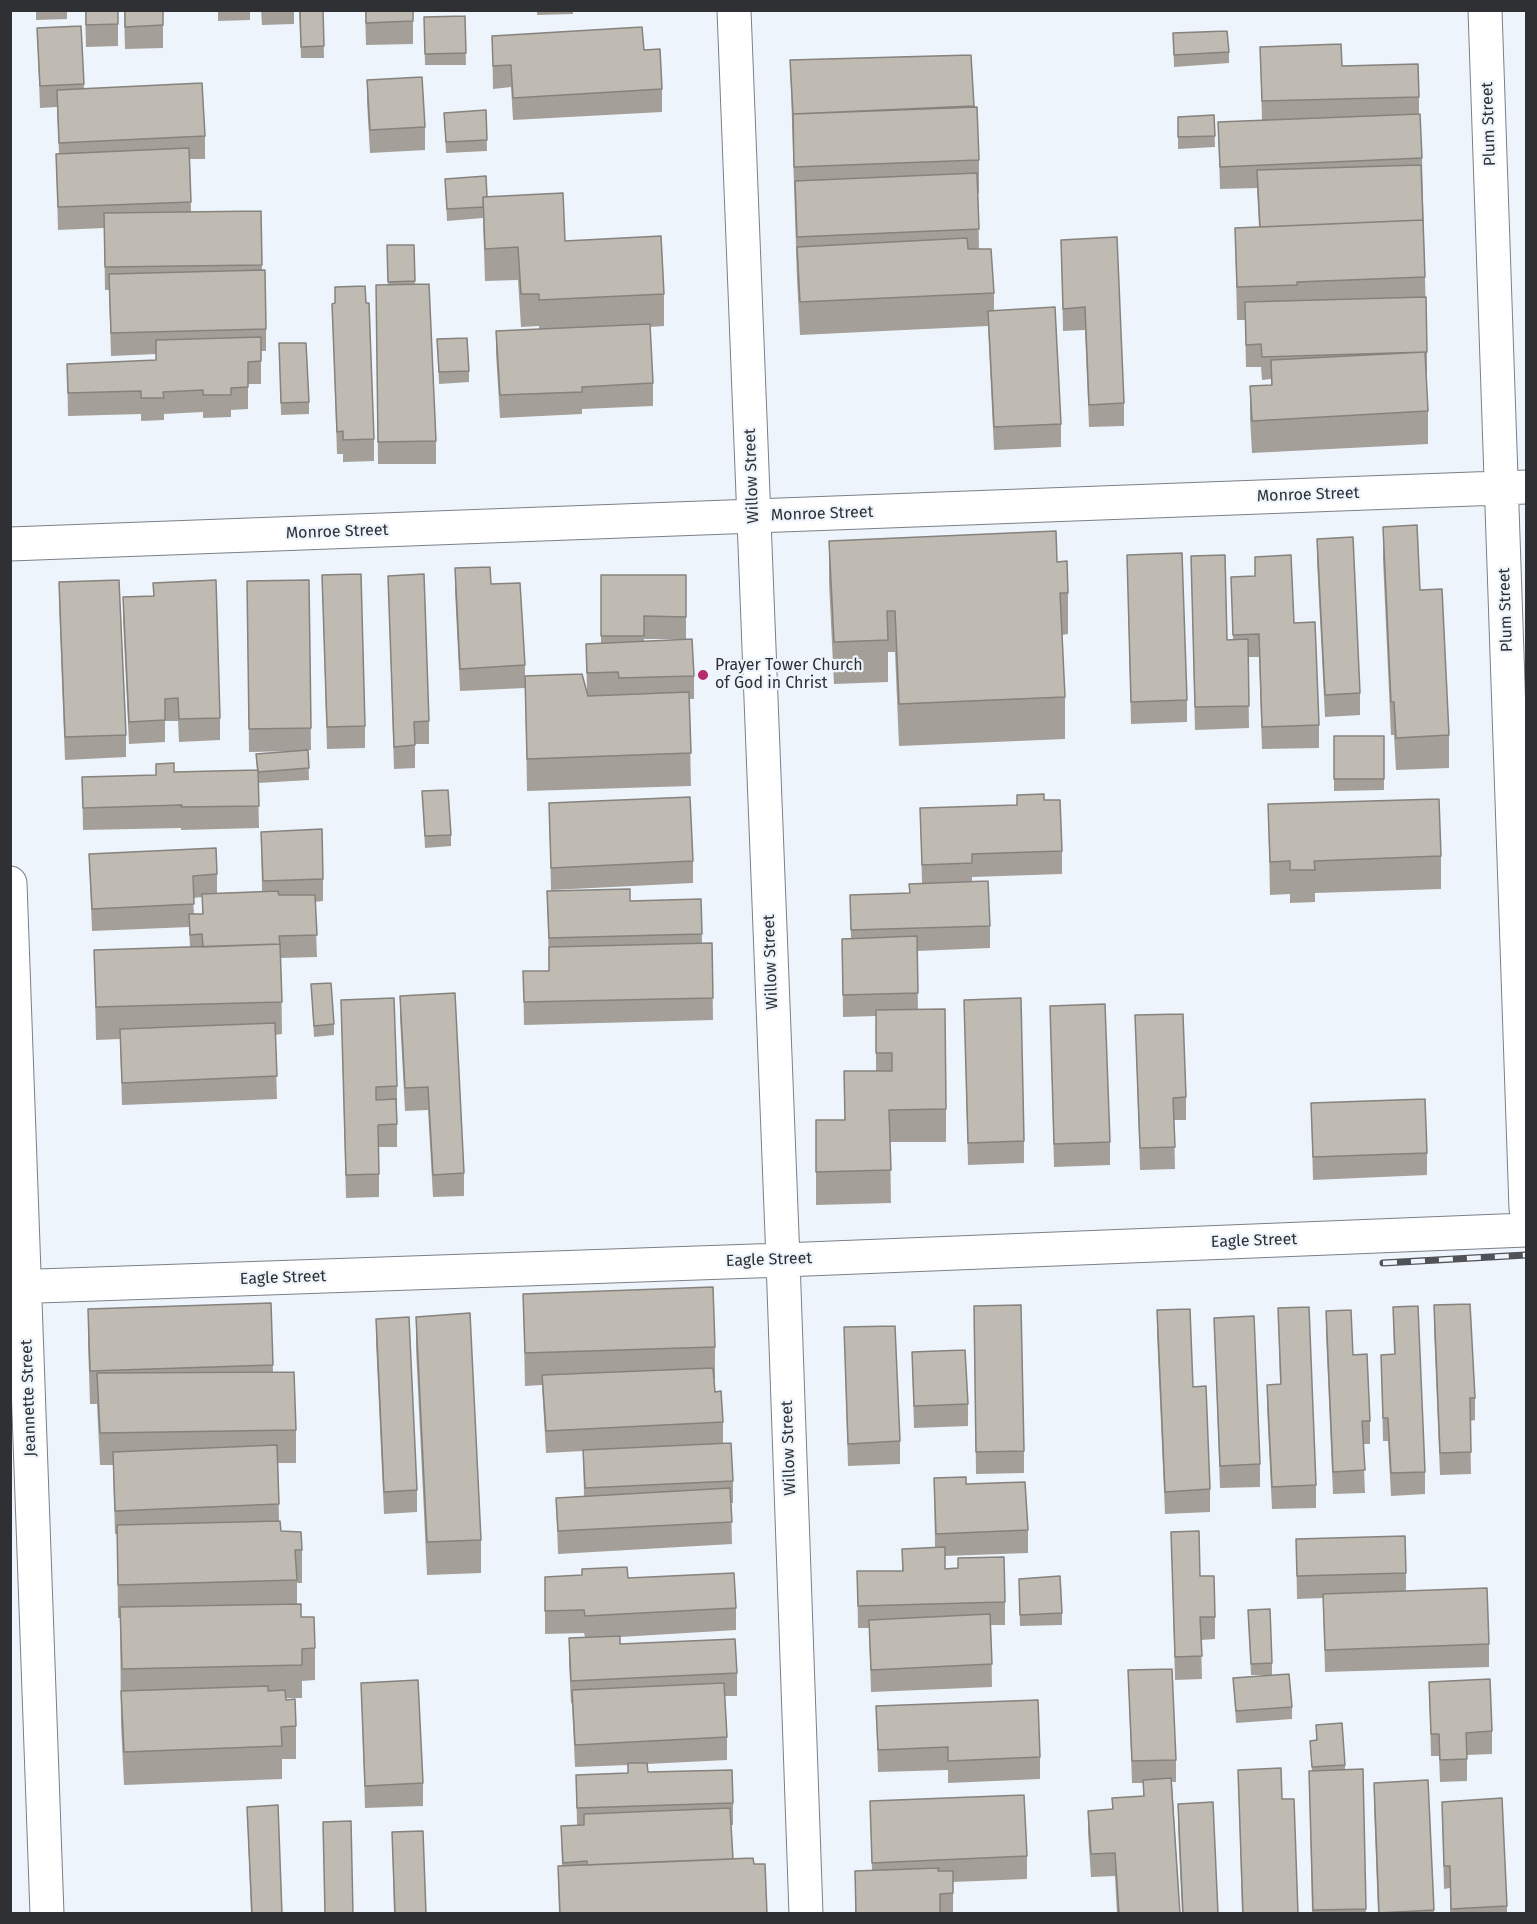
<!DOCTYPE html>
<html>
<head>
<meta charset="utf-8">
<style>
	body { margin:0 }
	#map { position:relative; width:1537px; height:1924px; overflow:hidden; background:#eef4fb; font-family:"Fira Sans",sans-serif }
	canvas { display:block }
	.frame { position:absolute; inset:0; border:12px solid #2e3033; pointer-events:none }
</style>
</head>
<body>
<div id="map">
<canvas width="1537" height="1924"></canvas>
<div class="frame"></div>
</div>
<script>
const ctx = document.querySelector('canvas').getContext('2d');
ctx.lineJoin = 'round';
const poly = rows => new Path2D(rows.map(r => 'M' + r).join(''));
function trace(path, color, width, dash) { ctx.strokeStyle = color; ctx.lineWidth = width; ctx.lineCap = dash ? 'butt' : 'round'; ctx.setLineDash(dash || []); ctx.stroke(path); }
function fill(path, color) { ctx.fillStyle = color; ctx.fill(path, 'evenodd'); }
function label(font, color, halo, rows, align = 'center') {
  ctx.font = font + ' "Fira Sans",sans-serif'; ctx.lineWidth = 4.5; ctx.setLineDash([]); ctx.textBaseline = 'middle'; ctx.strokeStyle = halo; ctx.fillStyle = color; for (const [text, x, y, turn = 0] of rows) {
    ctx.save(); ctx.translate(x, y); ctx.rotate((+turn || 0) * Math.PI / 180); ctx.textAlign = isNaN(turn) ? turn : align; if (halo) ctx.strokeText(text, 0, 0); ctx.fillText(text, 0, 0); ctx.restore();
  }
}
const street = poly([
	[734,10,783,1260,806,1914],
	[1485,10,1526,1209],
	[10,544,1526,487],
	[10,883,47,1914],
	[10,1287,783,1260,1526,1230]
]);
const rail = poly([
	[1383,1263,1526,1255]
]);
const wall = poly([
	[36,10,67,10,67,19,36,20],
	[85,10,118,10,118,46,86,47],
	[124,10,163,10,163,48,125,49],
	[218,10,250,10,250,20,218,21],
	[261,10,294,10,294,24,262,25],
	[299,10,343,10,323,11,324,58,301,58],
	[365,10,413,10,413,44,366,45],
	[537,10,573,10,573,14,537,15],
	[465,16,466,65,425,65,424,17],
	[81,26,84,88,205,136,205,159,190,159,191,212,261,211,262,270,266,329,266,351,261,351,261,384,248,384,248,409,231,410,231,417,203,418,203,412,164,414,164,420,141,421,141,414,68,416,67,364,156,360,156,354,111,356,109,290,105,290,104,228,58,230,56,154,59,153,57,107,40,108,37,28],
	[1173,33,1229,52,1229,63,1174,67],
	[492,36,644,50,662,89,662,112,513,120,511,87,493,89],
	[1260,47,1342,66,1419,97,1419,114,1422,158,1425,277,1427,352,1427,374,1426,374,1428,411,1428,444,1252,453,1250,418,1250,386,1271,385,1271,379,1262,380,1261,367,1246,367,1245,320,1237,320,1235,228,1259,227,1257,188,1220,189,1218,122,1262,120],
	[971,55,974,107,979,160,979,193,978,193,979,249,994,293,994,310,1061,424,1061,447,994,450,988,326,800,335,797,279,790,60],
	[367,80,425,127,425,150,370,153,367,102],
	[486,110,487,151,446,153,444,113],
	[1214,115,1215,147,1178,149,1178,117],
	[445,179,487,197,565,241,664,294,664,326,650,327,653,383,653,406,582,409,582,414,500,418,496,353,496,331,539,329,539,326,521,327,518,280,485,281,483,218,447,221],
	[1061,240,1124,403,1124,426,1089,427,1085,330,1063,331],
	[387,245,414,245,415,284,436,441,436,464,378,464,376,285,388,285],
	[332,304,374,439,374,461,343,462,343,454,337,454],
	[437,339,469,371,469,382,439,384],
	[279,343,309,402,309,414,281,415],
	[1383,527,1420,590,1449,735,1449,768,1396,770,1394,735,1391,735,1383,560],
	[1317,539,1360,693,1360,715,1325,717,1317,561],
	[829,541,1057,562,1068,593,1068,634,1062,635,1065,697,1065,739,899,746,895,652,888,652,888,682,834,684,829,583],
	[1127,555,1187,700,1187,722,1131,724],
	[1191,556,1227,640,1233,639,1231,577,1294,623,1319,725,1319,748,1262,749,1259,657,1248,657,1249,728,1195,730],
	[455,568,491,584,525,665,525,688,460,691,455,591],
	[322,575,365,726,365,748,327,749],
	[601,575,686,575,686,639,644,639,644,642,694,676,694,699,689,699,691,786,527,791,525,676,587,692,586,644,601,644],
	[388,576,429,721,429,744,415,744,415,768,394,769],
	[309,580,311,750,308,750,309,780,258,783,259,828,181,830,181,828,83,830,82,777,156,775,174,772,257,770,256,754,298,751,249,752,247,581],
	[59,582,126,735,126,757,65,760,59,604],
	[123,597,220,718,220,740,179,742,178,721,165,721,165,742,129,744,123,619],
	[1334,736,1384,736,1384,790,1334,791],
	[422,791,451,835,451,846,425,848],
	[1044,800,1062,851,1062,874,972,877,972,882,990,926,990,948,917,951,918,1010,946,1109,946,1142,890,1142,891,1203,816,1205,816,1120,844,1120,876,1071,876,1016,843,1017,842,939,851,938,850,895,909,893,922,883,920,808,1017,805],
	[549,803,693,861,693,883,551,890],
	[1268,804,1441,856,1441,889,1315,893,1315,902,1290,903,1290,894,1270,895],
	[261,832,323,879,323,901,315,902,317,957,281,958,282,1034,275,1035,277,1099,122,1105,120,1039,96,1040,94,950,190,947,189,927,92,931,89,854,217,874,217,893,262,892],
	[202,897,202,914,194,914,193,898],
	[547,891,630,901,701,899,702,943,712,943,713,1020,524,1025,523,971,549,971],
	[311,984,334,1024,334,1035,314,1037],
	[400,996,464,1173,464,1196,433,1197,428,1110,405,1111,400,1018],
	[341,1000,397,1086,397,1147,379,1147,379,1197,346,1198],
	[964,1000,1024,1141,1024,1163,968,1165],
	[1050,1006,1110,1142,1110,1165,1054,1167],
	[1135,1015,1186,1097,1186,1120,1174,1120,1175,1169,1140,1170],
	[1311,1103,1427,1153,1427,1175,1313,1180],
	[523,1294,715,1347,715,1379,714,1379,715,1392,723,1422,723,1443,733,1481,733,1503,731,1503,732,1544,558,1554,556,1498,584,1496,583,1451,546,1453,542,1385,525,1386],
	[271,1303,273,1372,296,1430,296,1463,278,1463,279,1521,281,1531,302,1550,302,1583,297,1583,297,1604,301,1617,315,1648,315,1680,302,1681,302,1698,286,1698,296,1726,296,1759,282,1759,282,1779,124,1785,121,1724,120,1618,118,1618,117,1534,115,1534,113,1465,100,1465,97,1404,90,1404,88,1341,88,1309],
	[1434,1305,1475,1398,1475,1420,1470,1421,1471,1474,1440,1475,1434,1328],
	[974,1306,1024,1451,1024,1473,976,1474],
	[1393,1307,1425,1472,1425,1494,1391,1496,1388,1441,1383,1441,1381,1355,1394,1354],
	[1278,1308,1316,1485,1316,1508,1272,1509,1267,1407,1267,1385,1280,1384],
	[1157,1310,1193,1387,1210,1489,1210,1512,1165,1514,1157,1333],
	[1326,1311,1353,1355,1370,1421,1370,1444,1363,1444,1365,1493,1333,1494,1326,1333],
	[416,1317,481,1540,481,1573,427,1575,416,1349],
	[1214,1318,1260,1464,1260,1487,1220,1488],
	[376,1319,417,1490,417,1512,384,1514,376,1341],
	[844,1327,900,1441,900,1464,848,1466],
	[912,1352,968,1404,968,1426,914,1428],
	[934,1478,966,1484,1028,1530,1028,1553,945,1556,945,1569,1005,1602,1005,1625,991,1625,992,1687,871,1692,869,1628,858,1628,857,1571,902,1571,902,1549,935,1548],
	[1171,1532,1200,1576,1215,1617,1215,1639,1201,1640,1202,1679,1175,1680],
	[1296,1539,1406,1573,1406,1591,1489,1644,1489,1667,1325,1672,1323,1598,1297,1599],
	[545,1577,628,1578,736,1608,736,1630,620,1637,620,1644,737,1673,737,1696,725,1696,727,1737,727,1760,647,1764,648,1772,733,1803,733,1825,731,1825,733,1859,754,1864,767,1914,559,1914,558,1866,562,1866,561,1826,577,1825,576,1775,628,1773,628,1765,575,1767,572,1703,571,1704,569,1661,569,1638,585,1637,584,1633,545,1634],
	[1019,1579,1062,1613,1062,1625,1020,1626],
	[1248,1610,1272,1663,1272,1675,1251,1675],
	[1128,1670,1176,1760,1176,1782,1172,1782,1180,1914,1117,1914,1115,1876,1091,1877,1088,1833,1088,1811,1112,1809,1112,1798,1143,1796,1143,1783,1132,1783],
	[1233,1678,1292,1707,1292,1719,1236,1723],
	[1429,1682,1492,1731,1492,1754,1467,1755,1467,1781,1440,1782,1439,1756,1431,1756],
	[361,1683,423,1783,423,1806,365,1808],
	[876,1706,1040,1757,1040,1779,948,1783,948,1770,878,1772],
	[1316,1725,1345,1765,1345,1770,1363,1769,1366,1914,1312,1914,1309,1771,1312,1771,1310,1741,1316,1740],
	[1238,1770,1282,1799,1298,1914,1242,1914],
	[1428,1780,1434,1914,1378,1914,1374,1805,1374,1783],
	[870,1801,1027,1856,1027,1879,953,1882,953,1914,855,1914,855,1871,872,1870],
	[1442,1802,1507,1906,1507,1914,1450,1914,1450,1888,1444,1889],
	[1178,1804,1218,1914,1182,1914,1178,1826],
	[247,1807,282,1914,251,1914],
	[392,1832,426,1914,394,1914]
]);
const building = poly([
	[86,10,118,10,118,24,86,25,86,10],
	[125,10,163,10,163,25,125,27,125,10],
	[300,10,323,10,324,46,301,47,300,10],
	[366,10,413,10,413,21,366,23,366,10],
	[465,16,466,53,425,54,424,17,465,16],
	[81,26,84,84,40,86,37,28,81,26],
	[642,27,644,50,660,49,662,89,513,98,511,65,493,66,492,36,642,27],
	[1227,31,1229,52,1174,55,1173,33,1227,31],
	[1341,44,1342,66,1418,64,1419,97,1262,101,1260,47,1341,44],
	[971,55,974,106,793,114,790,60,971,55],
	[422,77,425,127,370,130,367,80,422,77],
	[202,83,205,136,59,143,57,90,202,83],
	[977,107,979,160,794,167,793,114,977,107],
	[486,110,487,140,446,142,444,113,486,110],
	[1420,114,1422,158,1220,167,1218,122,1420,114],
	[1214,115,1215,136,1178,137,1178,117,1214,115],
	[189,148,191,202,58,207,56,154,189,148],
	[1421,165,1423,222,1423,220,1260,227,1257,170,1421,165],
	[977,173,979,229,797,237,795,181,977,173],
	[486,176,487,197,483,197,483,207,447,209,445,179,486,176],
	[563,193,565,241,661,236,664,294,539,300,539,294,521,294,518,247,485,249,483,197,563,193],
	[261,211,262,265,105,267,104,213,261,211],
	[1423,220,1425,277,1297,282,1297,285,1237,287,1235,228,1423,220],
	[1117,237,1124,403,1089,405,1085,307,1063,309,1061,240,1117,237],
	[967,238,968,249,991,249,994,293,800,302,797,247,967,238],
	[387,245,414,245,415,281,388,282,387,245],
	[265,270,266,329,111,333,109,274,265,270],
	[429,284,436,441,378,442,376,285,429,284],
	[365,286,366,303,369,303,374,439,343,440,343,431,337,432,332,304,335,303,335,287,365,286],
	[1426,297,1427,352,1262,357,1261,344,1246,345,1245,302,1426,297],
	[1055,307,1061,424,994,427,988,311,1055,307],
	[650,324,653,383,582,387,582,392,500,395,496,331,650,324],
	[261,337,261,361,248,362,248,387,231,388,231,395,203,395,203,390,163,392,164,398,141,398,141,391,68,393,67,364,156,360,156,340,261,337],
	[467,338,469,371,439,372,437,339,467,338],
	[279,343,306,343,309,402,281,403,279,343],
	[1425,352,1428,411,1252,421,1250,386,1272,385,1271,360,1425,352],
	[1417,525,1420,590,1442,589,1449,735,1396,738,1394,702,1391,702,1383,527,1417,525],
	[1056,531,1057,562,1067,561,1068,593,1060,593,1065,697,899,704,895,611,887,611,888,640,834,642,829,541,1056,531],
	[1353,537,1360,693,1325,695,1317,539,1353,537],
	[1182,553,1187,700,1131,702,1127,555,1182,553],
	[1225,555,1227,640,1248,639,1249,706,1195,707,1191,556,1225,555],
	[1291,555,1294,623,1315,622,1319,725,1262,727,1259,634,1233,635,1231,577,1255,576,1255,557,1291,555],
	[490,567,491,584,520,583,525,665,460,669,455,568,490,567],
	[361,574,365,726,327,727,322,575,361,574],
	[424,574,429,721,414,722,415,745,394,747,388,576,424,574],
	[601,575,686,575,686,617,644,616,644,636,601,636,601,575],
	[119,580,126,735,65,737,59,582,119,580],
	[216,580,220,718,179,719,178,698,165,699,165,720,129,722,123,597,154,596,153,583,216,580],
	[309,580,311,728,249,729,247,581,309,580],
	[692,639,694,676,619,678,618,672,587,673,586,644,692,639],
	[582,674,588,696,689,692,691,753,527,759,525,676,582,674],
	[1334,736,1384,736,1384,779,1334,779,1334,736],
	[308,750,309,768,258,772,256,754,308,750],
	[174,763,174,772,258,770,259,806,181,807,182,805,83,808,82,777,156,775,156,764,174,763],
	[448,790,451,835,425,836,422,791,448,790],
	[1044,794,1044,800,1060,800,1062,851,972,854,972,863,922,865,920,808,1017,805,1017,795,1044,794],
	[690,797,693,861,551,868,549,803,690,797],
	[1439,799,1441,856,1314,861,1315,870,1290,870,1290,861,1270,862,1268,804,1439,799],
	[322,829,323,879,263,881,261,832,322,829],
	[216,848,217,874,193,876,194,904,92,909,89,854,216,848],
	[988,881,990,926,851,930,850,895,910,893,909,884,988,881],
	[630,889,630,901,701,899,702,934,549,938,547,891,630,889],
	[278,891,279,895,315,895,317,935,279,936,280,944,203,947,202,934,190,935,189,914,203,914,202,894,278,891],
	[917,936,918,993,843,995,842,939,917,936],
	[712,943,713,998,524,1002,523,971,549,971,549,947,712,943],
	[280,944,282,1002,96,1007,94,950,280,944],
	[331,983,334,1024,314,1026,311,984,331,983],
	[455,993,464,1173,433,1175,428,1087,405,1088,400,996,455,993],
	[394,998,397,1086,376,1087,376,1100,396,1099,397,1124,378,1125,379,1174,346,1175,341,1000,394,998],
	[1021,998,1024,1141,968,1143,964,1000,1021,998],
	[1105,1004,1110,1142,1054,1144,1050,1006,1105,1004],
	[945,1009,946,1109,889,1110,891,1170,816,1172,816,1120,845,1120,844,1071,892,1071,892,1053,876,1053,876,1010,945,1009],
	[1183,1014,1186,1097,1173,1098,1175,1147,1140,1148,1135,1015,1183,1014],
	[275,1023,277,1076,122,1083,120,1029,275,1023],
	[1425,1099,1427,1153,1313,1157,1311,1103,1425,1099],
	[713,1287,715,1347,525,1353,523,1294,713,1287],
	[271,1303,273,1365,90,1371,88,1309,271,1303],
	[1470,1304,1475,1398,1470,1398,1471,1452,1440,1453,1434,1305,1470,1304],
	[1021,1305,1024,1451,976,1452,974,1306,1021,1305],
	[1418,1306,1425,1472,1391,1473,1388,1418,1383,1418,1381,1355,1395,1354,1393,1307,1418,1306],
	[1309,1307,1316,1485,1272,1487,1267,1385,1281,1384,1278,1308,1309,1307],
	[1190,1309,1193,1387,1206,1386,1210,1489,1165,1492,1157,1310,1190,1309],
	[1351,1310,1353,1355,1367,1354,1370,1421,1362,1421,1365,1470,1333,1472,1326,1311,1351,1310],
	[470,1313,481,1540,427,1542,416,1317,470,1313],
	[1254,1316,1260,1464,1220,1466,1214,1318,1254,1316],
	[409,1317,417,1490,384,1492,376,1319,409,1317],
	[895,1326,900,1441,848,1444,844,1327,895,1326],
	[965,1350,968,1404,914,1406,912,1352,965,1350],
	[713,1368,715,1392,721,1391,723,1422,546,1431,542,1375,713,1368],
	[294,1372,296,1430,100,1433,97,1373,294,1372],
	[731,1443,733,1481,585,1488,583,1450,731,1443],
	[277,1445,279,1504,115,1511,113,1452,277,1445],
	[966,1477,966,1484,1025,1482,1028,1530,936,1534,934,1478,966,1477],
	[730,1488,732,1522,558,1531,556,1498,730,1488],
	[280,1521,281,1531,301,1532,302,1550,295,1550,297,1580,118,1585,117,1525,280,1521],
	[1199,1531,1200,1576,1214,1576,1215,1617,1200,1617,1202,1656,1175,1657,1171,1532,1199,1531],
	[1405,1536,1406,1573,1297,1576,1296,1539,1405,1536],
	[945,1547,945,1569,958,1568,958,1558,1004,1557,1005,1602,858,1606,857,1571,903,1571,902,1549,945,1547],
	[627,1567,628,1578,734,1573,736,1608,585,1616,584,1610,545,1611,545,1577,582,1575,582,1569,627,1567],
	[1060,1576,1062,1613,1020,1615,1019,1579,1060,1576],
	[1487,1588,1489,1644,1325,1650,1323,1594,1487,1588],
	[301,1604,301,1617,314,1617,315,1648,302,1649,302,1665,122,1669,120,1607,301,1604],
	[1270,1609,1272,1663,1251,1664,1248,1610,1270,1609],
	[990,1614,992,1664,871,1670,869,1620,990,1614],
	[620,1636,620,1644,735,1639,737,1673,571,1681,569,1638,620,1636],
	[1172,1669,1176,1760,1132,1761,1128,1670,1172,1669],
	[1289,1674,1292,1707,1236,1711,1233,1678,1289,1674],
	[1490,1679,1492,1731,1466,1733,1467,1759,1440,1760,1439,1734,1431,1734,1429,1682,1490,1679],
	[418,1680,423,1783,365,1786,361,1683,418,1680],
	[724,1683,727,1737,575,1745,572,1690,724,1683],
	[268,1686,268,1691,285,1690,286,1700,295,1699,296,1726,281,1727,282,1746,124,1752,121,1691,268,1686],
	[1038,1700,1040,1757,948,1761,948,1747,878,1750,876,1706,1038,1700],
	[1342,1723,1345,1765,1312,1767,1310,1741,1317,1740,1316,1725,1342,1723],
	[628,1763,647,1763,648,1772,732,1770,733,1803,577,1808,576,1775,628,1773,628,1763],
	[1281,1768,1282,1799,1294,1799,1298,1914,1243,1914,1238,1770,1281,1768],
	[1363,1769,1366,1909,1313,1910,1309,1771,1363,1769],
	[1171,1778,1180,1914,1119,1914,1115,1853,1091,1854,1088,1811,1113,1809,1112,1798,1144,1796,1143,1780,1171,1778],
	[1428,1780,1434,1910,1379,1913,1374,1783,1428,1780],
	[1024,1795,1027,1856,872,1863,870,1801,1024,1795],
	[1502,1798,1507,1906,1451,1909,1450,1866,1444,1866,1442,1802,1502,1798],
	[1213,1802,1218,1914,1183,1914,1178,1804,1213,1802],
	[278,1805,282,1914,252,1914,247,1807,278,1805],
	[730,1808,733,1859,587,1865,587,1861,563,1863,561,1826,584,1825,584,1814,730,1808],
	[351,1821,353,1914,325,1914,323,1822,351,1821],
	[423,1831,426,1914,395,1914,392,1832,423,1831],
	[753,1858,754,1864,765,1864,767,1914,560,1914,558,1866,753,1858],
	[939,1868,938,1871,953,1871,953,1893,940,1894,940,1914,856,1914,855,1871,939,1868]
]);
const markers = [
	[703,675,6,"#b72d6b"]
];
const streetNames = [
	["Plum Street",1489,124,-92],
	["Willow Street",752,476,-92],
	["Monroe Street",1308,495,-2],
	["Monroe Street",822,514,-2],
	["Monroe Street",337,532,-2],
	["Plum Street",1506,610,-92],
	["Willow Street",771,962,-92],
	["Eagle Street",1254,1241,-2],
	["Eagle Street",769,1260,-2],
	["Eagle Street",283,1278,-2],
	["Jeannette Street",29,1398,-92],
	["Willow Street",789,1448,-92]
];
const poiNames = [
	["Prayer Tower Church",715,666],
	["of God in Christ",715,684]
];
trace(street, '#7b8087', 35);
trace(street, '#fff', 33);
trace(rail, '#505256', 7);
trace(rail, '#eef4fb', 4.5, [14]);
fill(wall, '#a4a099');
fill(building, '#bfbab2');
trace(building, '#86827d', 1.5);
for (const [x, y, r, color] of markers) { const dot = new Path2D(); dot.arc(x, y, r, 0, 2 * Math.PI); ctx.fillStyle = color; ctx.fill(dot); trace(dot, '#eef4fb', 2); }
label('16px', '#2e3033', '#eef4fb', streetNames);
label('16px', '#2e3033', '#eef4fb', poiNames, 'left');
</script>
</body>
</html>
